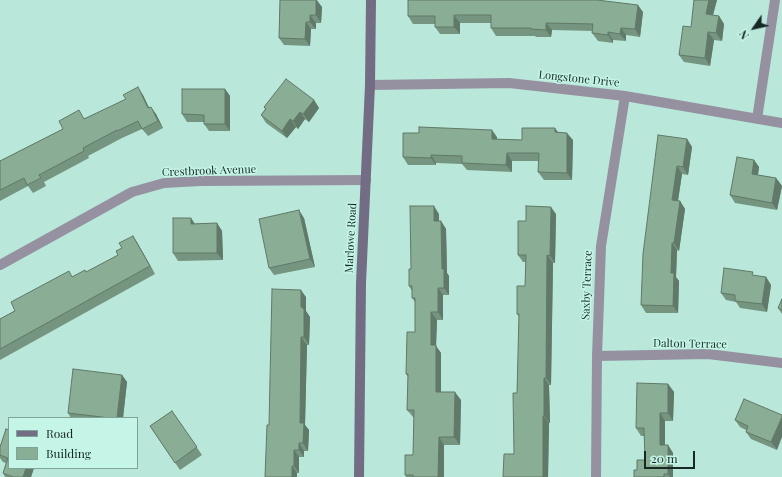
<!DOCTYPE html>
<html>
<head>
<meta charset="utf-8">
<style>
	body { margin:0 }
	#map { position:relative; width:782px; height:477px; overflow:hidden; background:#b9e8da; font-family:"Playfair Display",serif }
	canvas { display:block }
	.legend { position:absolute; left:8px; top:417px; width:130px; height:52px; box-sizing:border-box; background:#c5f5e7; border:1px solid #7fa399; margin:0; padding:5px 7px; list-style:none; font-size:12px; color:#162823 }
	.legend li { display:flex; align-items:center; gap:8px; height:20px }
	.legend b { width:20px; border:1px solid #7fa399 }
	.north { position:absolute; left:734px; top:8px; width:40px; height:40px; -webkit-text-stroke:3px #c5f5e7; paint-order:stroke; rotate:236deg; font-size:11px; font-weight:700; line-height:16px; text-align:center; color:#162823 }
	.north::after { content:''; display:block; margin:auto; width:14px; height:18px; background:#162823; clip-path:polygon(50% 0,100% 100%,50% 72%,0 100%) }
	.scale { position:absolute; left:644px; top:451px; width:51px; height:18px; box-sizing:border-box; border:2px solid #162823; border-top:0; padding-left:5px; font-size:12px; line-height:14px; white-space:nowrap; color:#162823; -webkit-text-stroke:3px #c5f5e7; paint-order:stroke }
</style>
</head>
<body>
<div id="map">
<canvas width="782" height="477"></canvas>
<ul class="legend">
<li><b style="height:5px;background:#726d84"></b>Road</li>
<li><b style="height:11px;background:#89ad95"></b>Building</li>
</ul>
<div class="north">N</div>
<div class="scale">20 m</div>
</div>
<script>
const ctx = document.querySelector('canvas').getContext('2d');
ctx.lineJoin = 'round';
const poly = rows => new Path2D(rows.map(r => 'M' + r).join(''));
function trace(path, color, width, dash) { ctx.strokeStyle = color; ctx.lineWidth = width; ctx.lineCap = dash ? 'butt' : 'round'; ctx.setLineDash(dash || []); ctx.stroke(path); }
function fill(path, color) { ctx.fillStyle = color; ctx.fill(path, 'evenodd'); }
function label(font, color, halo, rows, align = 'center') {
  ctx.font = font + ' "Playfair Display",serif'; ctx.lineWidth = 3; ctx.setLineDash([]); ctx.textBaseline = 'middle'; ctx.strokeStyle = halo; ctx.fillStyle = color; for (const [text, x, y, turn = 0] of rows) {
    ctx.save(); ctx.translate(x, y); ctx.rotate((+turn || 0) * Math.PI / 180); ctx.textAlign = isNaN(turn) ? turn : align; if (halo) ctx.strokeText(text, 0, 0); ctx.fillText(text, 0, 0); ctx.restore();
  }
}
const street = poly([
	[370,85,509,83,625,96,782,123],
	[757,119,775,0],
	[0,265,132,192,164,183,200,181,366,180],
	[597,356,708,354,782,363],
	[596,477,597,356,601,246,625,96]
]);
const secondary = poly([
	[359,477,361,283,370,85,371,0]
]);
const wall = poly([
	[280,0,317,0,322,7,321,23,316,23,316,29,311,29,310,46,284,45,279,38],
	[694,0,717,0,713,15,719,16,724,24,722,41,714,40,710,66,684,62,679,55,691,27],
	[643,12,640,37,626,35,626,41,613,40,613,43,598,41,592,33,593,31,552,30,551,37,536,37,535,36,496,36,491,28,491,23,460,23,460,34,440,34,435,27,435,24,413,24,408,16],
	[225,89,230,96,230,131,209,131,204,124,204,122,187,122,182,114],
	[143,95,149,108,156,114,163,128,148,136,142,129,122,138,88,156,89,158,44,182,46,186,33,193,28,186,0,201,0,161,85,118],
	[314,100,319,108,309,122,305,119,298,129,296,127,287,138,266,123,261,115,265,109,264,107],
	[558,132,573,140,572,180,544,180,538,172,539,161,512,161,512,172,467,170,462,164,436,163,436,165,408,165,403,157,497,137,497,139,522,140],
	[687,139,692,147,688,175,682,174,678,201,680,201,685,209,679,251,677,250,676,277,679,281,678,313,646,313,641,305,643,254],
	[754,160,759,167,758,175,776,178,782,186,777,210,735,203,730,195],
	[439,214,439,221,441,221,446,229,447,273,449,276,449,295,443,295,443,320,437,320,436,346,441,353,441,392,461,400,460,445,444,445,444,477,406,477,405,475,413,455,414,417,413,417,407,410,408,377,406,374,415,332,415,302,412,298,412,291,409,286,411,269],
	[556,214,555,263,553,263,551,385,549,385,550,423,549,423,548,477,503,477,514,454,517,393,519,317,517,314,525,286,526,262,523,262,518,255,526,221],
	[191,218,195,224,217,223,222,231,223,260,178,261,173,253],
	[304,218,315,267,274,275,269,268],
	[133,236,138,244,155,274,0,360,0,319,73,277,87,272,118,255,122,248],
	[756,276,766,277,771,285,767,312,740,308,736,302,726,300,721,293],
	[306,297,306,311,310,317,309,345,307,345,305,425,309,430,308,451,304,451,304,457,299,457,299,473,297,473,297,477,265,477,269,425],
	[782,299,782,314,778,308],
	[122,375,127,382,123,418,71,418,68,413],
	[668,384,674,392,673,421,665,421,665,445,668,445,673,453,673,477,634,477,637,470,645,460,644,436,641,436,636,428],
	[744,399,777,450,751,439,746,432,746,430,740,427,735,420],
	[172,411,202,455,180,470,150,426],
	[6,429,9,468,34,468,31,477,5,477,3,473,6,463,3,462,0,458,0,447]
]);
const shadedWall = poly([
	[316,0,322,7,321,23,316,15],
	[709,0,717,0,711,22,706,14],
	[638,5,643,12,640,37,635,29],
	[310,15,316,23,316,29,310,22],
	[454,15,460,23,460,34,454,27],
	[719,16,724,24,722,41,716,33],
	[306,22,311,29,310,46,305,39],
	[546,23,552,30,551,37,546,30],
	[621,28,626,35,626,41,620,34],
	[608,32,613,40,613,43,608,35],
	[708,32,714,40,710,66,705,58],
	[138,87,143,95,153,116,148,108],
	[225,89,230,96,230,131,225,124],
	[314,100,319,108,309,122,303,114],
	[151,107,156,114,163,128,158,121],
	[300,112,305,119,298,129,293,121],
	[290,119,296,127,287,138,282,131],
	[555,128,560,135,555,132],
	[492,130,497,137,497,146,492,139],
	[567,133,573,140,572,180,567,173],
	[687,139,692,147,688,175,683,167],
	[507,153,512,161,512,172,506,165],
	[431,155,436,163,436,165,431,158],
	[754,160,759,167,757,181,752,174],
	[677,166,682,174,677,207,672,200],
	[776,178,782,186,777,210,772,203],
	[680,201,685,209,679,251,674,243],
	[434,206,439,214,439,229,434,221],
	[551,207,556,214,555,263,550,256],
	[299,210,304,218,315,267,310,259],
	[191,218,196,226,191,224],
	[441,221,446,229,447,273,449,276,449,295,444,288,442,269],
	[217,223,222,231,223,260,217,253],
	[133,236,138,244,155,274,150,266],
	[672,243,677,250,676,277,679,281,678,313,673,306,671,273],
	[547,255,553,263,551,385,546,378],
	[766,277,771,285,767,312,762,304],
	[438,288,443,295,443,320,438,312],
	[301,290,306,297,306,311,310,317,309,345,304,337,301,307],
	[431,312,437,320,436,346,441,353,441,399,436,392,431,345],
	[301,337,307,345,305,425,309,430,308,451,303,443,300,423],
	[122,375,127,382,123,418,117,418],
	[544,378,549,385,550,423,544,416],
	[668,384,674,392,673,421,668,413],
	[455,392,461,400,460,445,454,437],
	[660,413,665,421,665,453,660,445],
	[543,416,549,423,548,477,543,477],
	[782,417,782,437,777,450,771,442],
	[439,437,444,445,444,477,438,477],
	[299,443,304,451,304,457,299,450],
	[668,445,673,453,673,477,670,477,668,474],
	[294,450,299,457,299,473,294,466],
	[292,466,297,473,297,477,292,477],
	[26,468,34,468,31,477,23,477]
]);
const building = poly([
	[280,0,316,0,316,15,310,15,310,22,306,22,305,39,279,38,280,0],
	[408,0,597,0,638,5,635,29,621,28,620,34,608,32,608,35,592,33,593,24,546,23,546,30,531,29,531,28,491,28,491,15,454,15,454,27,435,27,435,16,408,16,408,0],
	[694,0,709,0,706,14,719,16,716,33,708,32,705,58,679,55,683,26,691,27,694,0],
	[286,79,314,100,303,114,300,112,293,121,290,119,282,131,261,115,266,109,264,107,286,79],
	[138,87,148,108,151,107,158,121,142,129,138,121,117,131,117,130,83,148,84,151,39,175,41,178,27,185,24,178,0,190,0,161,63,129,59,121,79,110,84,119,126,99,123,95,138,87],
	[182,89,225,89,225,124,204,124,204,115,182,114,182,89],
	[419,127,492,130,492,139,522,140,522,128,555,128,555,132,567,133,567,173,538,172,539,153,507,153,506,165,462,163,462,156,431,155,431,158,403,157,403,133,419,133,419,127],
	[658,135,687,139,683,167,677,166,672,200,680,201,674,243,672,243,671,273,674,273,673,306,641,305,643,254,658,135],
	[737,157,754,160,752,174,776,178,772,203,730,195,737,157],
	[410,206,434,206,434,221,441,221,442,269,444,269,444,288,438,288,438,312,431,312,431,345,436,345,436,392,455,392,454,437,439,437,438,477,413,477,413,475,405,475,405,455,413,455,414,410,407,410,408,374,406,374,407,332,415,332,415,298,412,298,412,286,409,286,409,269,411,269,410,206],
	[526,206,551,207,550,256,547,255,546,378,544,378,544,416,543,416,543,477,503,477,504,454,514,454,513,393,517,393,519,314,517,314,517,286,525,286,526,255,518,255,518,221,526,221,526,206],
	[299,210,310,259,269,268,259,219,299,210],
	[173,218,191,218,191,224,217,223,217,253,173,253,173,218],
	[133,236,150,266,0,349,0,319,15,311,11,302,69,271,72,277,85,270,86,272,118,255,116,251,122,248,119,243,133,236],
	[724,268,753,272,752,275,766,277,762,304,735,301,735,295,721,293,724,268],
	[272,289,301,290,301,307,304,309,304,337,301,337,300,423,304,423,303,443,299,443,299,450,294,450,294,466,292,466,292,477,265,477,267,425,269,425,272,289],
	[782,299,782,310,778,308,782,299],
	[73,369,122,375,117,418,110,418,68,413,73,369],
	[637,383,668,384,668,413,660,413,660,445,668,445,668,474,664,474,664,477,634,477,634,470,637,470,637,460,645,460,644,428,636,428,637,383],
	[744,399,782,415,782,417,771,442,746,432,748,426,735,420,744,399],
	[172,411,197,447,175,463,150,426,172,411],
	[6,429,9,430,9,468,26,468,23,477,13,477,3,473,8,458,0,455,0,447,6,429]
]);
const streetNames = [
	["Longstone Drive",579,79,6],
	["Crestbrook Avenue",209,171,-2],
	["Marlowe Road",351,238,-87],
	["Saxby Terrace",587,285,-88],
	["Dalton Terrace",690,344,1]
];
trace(street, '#9591a1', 10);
trace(secondary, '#726d84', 10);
fill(wall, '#769580');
fill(shadedWall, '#607968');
fill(building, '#89ad95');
trace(building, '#607968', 1);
label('11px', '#162823', '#c5f5e7', streetNames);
</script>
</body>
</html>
